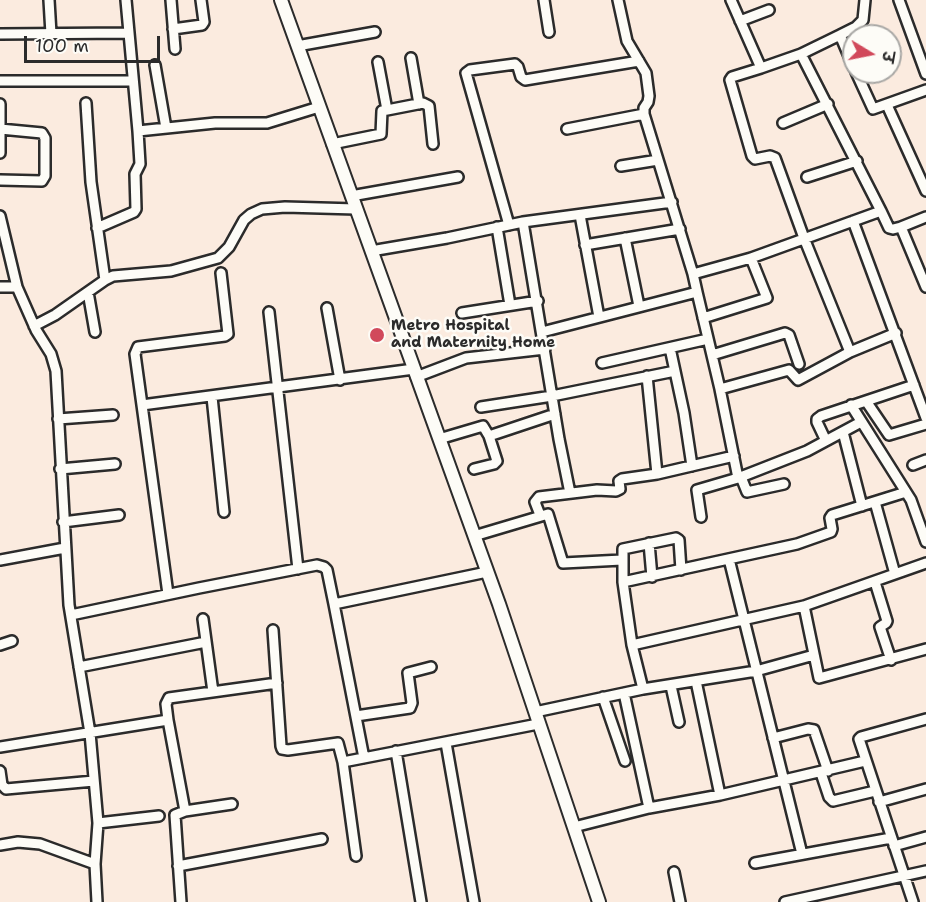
<!DOCTYPE html>
<html>
<head>
<meta charset="utf-8">
<style>
	body { margin:0 }
	#map { position:relative; width:926px; height:902px; overflow:hidden; background:#fbebdf; font-family:"Shantell Sans","Playpen Sans Deva",sans-serif }
	canvas { display:block }
	.north { position:absolute; left:842px; top:24px; width:60px; height:60px; box-sizing:border-box; background:#fdfcf7; border:2px solid #a9a8a5; border-radius:50%; rotate:100deg; font-size:16px; font-weight:700; line-height:24px; text-align:center; color:#2b2b2b }
	.north::after { content:''; display:block; margin:auto; width:21px; height:27px; background:#d1495b; clip-path:polygon(50% 0,100% 100%,50% 72%,0 100%) }
	.scale { position:absolute; left:24px; top:36px; width:136px; height:27px; box-sizing:border-box; border:3px solid #2b2b2b; border-top:0; padding-left:8px; font-size:18px; line-height:21px; white-space:nowrap; color:#2b2b2b; -webkit-text-stroke:4px #fdfcf7; paint-order:stroke }
</style>
</head>
<body>
<div id="map">
<canvas width="926" height="902"></canvas>
<div class="north">उ</div>
<div class="scale">100 m</div>
</div>
<script>
const ctx = document.querySelector('canvas').getContext('2d');
ctx.lineJoin = 'round';
const poly = rows => new Path2D(rows.map(r => 'M' + r).join(''));
function trace(path, color, width, dash) { ctx.strokeStyle = color; ctx.lineWidth = width; ctx.lineCap = dash ? 'butt' : 'round'; ctx.setLineDash(dash || []); ctx.stroke(path); }
function label(font, color, halo, rows, align = 'center') {
  ctx.font = font + ' "Shantell Sans",sans-serif'; ctx.lineWidth = 5; ctx.setLineDash([]); ctx.textBaseline = 'middle'; ctx.strokeStyle = halo; ctx.fillStyle = color; for (const [text, x, y, turn = 0] of rows) {
    ctx.save(); ctx.translate(x, y); ctx.rotate((+turn || 0) * Math.PI / 180); ctx.textAlign = isNaN(turn) ? turn : align; if (halo) ctx.strokeText(text, 0, 0); ctx.fillText(text, 0, 0); ctx.restore();
  }
}
const minor = poly([
	[49,0,51,34],
	[171,0,175,49],
	[544,0,549,32],
	[618,0,627,41,646,73,649,96,648,102,644,108,644,114,693,274],
	[731,0,761,68,801,54,840,35],
	[899,0,926,74],
	[740,21,769,10],
	[173,29,202,25,204,22,201,0],
	[0,34,129,33],
	[297,46,375,32],
	[411,58,419,104],
	[378,62,387,110],
	[155,65,166,128],
	[761,68,732,77,730,80,752,156,755,159,770,156,775,158,804,238,850,352],
	[854,68,840,35,856,27,863,20,865,0],
	[856,72,873,109,926,90],
	[0,81,133,81],
	[86,103,91,182,105,280],
	[0,104,0,153],
	[887,105,926,191],
	[783,123,828,104],
	[0,129,42,133,45,138,45,176,42,181,0,180],
	[567,129,644,114],
	[138,131,215,123,267,123,319,107],
	[332,144,381,134,382,111,423,103,429,106,433,144],
	[621,166,658,160],
	[807,177,857,161],
	[351,196,458,177],
	[881,211,889,228,893,229,901,227,926,287],
	[580,215,599,317],
	[0,216,17,287,36,330,51,354,56,371,69,605,90,733,98,823,95,864,97,902],
	[853,221,926,418],
	[523,222,559,439,570,493],
	[509,225,466,73,470,70,515,64,518,67,521,77,525,80,639,61],
	[497,227,510,305],
	[901,227,926,217],
	[97,228,134,212,136,209,135,174,140,164,138,131,126,0],
	[625,238,639,306],
	[585,245,680,229],
	[371,251,447,238,523,222,672,202],
	[0,287,17,287],
	[88,292,95,332],
	[697,292,720,389,738,478],
	[327,308,340,380],
	[269,312,298,569],
	[462,313,538,301],
	[703,318,767,298,751,258],
	[34,326,55,315,105,280,113,276,171,271,218,258,229,247,244,220,251,214,262,209,285,207,356,209],
	[542,332,697,292,693,274,751,258,881,211,801,54],
	[670,348,684,413,692,466],
	[712,355,785,333,789,335,799,364],
	[602,363,708,339],
	[647,376,657,474],
	[416,377,466,358,545,349],
	[720,389,789,370,798,380,850,352,896,333],
	[212,397,224,512],
	[866,401,889,435,926,424],
	[142,405,135,354,138,347,225,336,228,334,221,273],
	[851,405,911,500,926,542],
	[481,407,552,396,675,371],
	[58,419,113,415],
	[843,432,862,506],
	[439,439,483,426,489,436,555,414],
	[826,441,817,422,817,419,821,416,914,385],
	[913,465,926,460],
	[60,469,115,464],
	[474,469,494,464,497,461,489,436],
	[741,477,747,492,784,484],
	[875,502,895,574],
	[540,515,535,502,539,497,597,490,616,491,620,489,619,481,622,479,657,474,734,456],
	[701,517,697,490,738,478,807,451,861,422],
	[63,522,119,515],
	[474,536,548,514,563,563,622,560],
	[649,543,652,577],
	[729,559,802,854],
	[0,560,65,548],
	[623,582,797,544,831,532,832,529,830,518,832,515,906,492],
	[875,582,887,621,886,623,880,627,891,660],
	[168,594,142,405,414,369],
	[334,604,487,572],
	[804,606,819,678,926,649],
	[71,615,199,588,317,565,324,567,327,570,334,604,364,758],
	[203,619,213,692],
	[273,630,281,746,282,749,288,750,338,743,343,762,356,856],
	[0,645,12,641],
	[632,645,623,582,623,549,676,538,679,540,681,570],
	[79,667,206,642],
	[696,681,720,795],
	[671,686,679,722],
	[643,689,756,671,814,655],
	[624,693,649,808],
	[603,697,625,761],
	[535,712,643,689,632,645,804,606,926,563],
	[356,716,410,708,412,703,408,673,431,667],
	[168,720,166,704,169,698,277,683],
	[773,738,808,729,814,730,828,771],
	[446,743,474,902],
	[0,747,168,720,185,811],
	[396,751,421,902],
	[343,762,538,724],
	[0,771,2,785,6,789,94,781],
	[821,773,829,797,833,801,875,791],
	[879,802,926,789],
	[98,823,159,816],
	[574,827,649,808,720,795,865,761],
	[0,845,18,842,40,844,95,864],
	[894,846,926,837],
	[755,863,891,838],
	[178,866,322,839],
	[674,872,680,902],
	[181,902,175,815,185,811,232,804],
	[785,902,926,871],
	[913,902,859,739,861,737,926,719]
]);
const major = poly([
	[281,0,499,604,599,902]
]);
const markers = [
	[377,335,8,"#d1495b"]
];
const poiNames = [
	["Metro Hospital",391,326],
	["and Maternity Home",391,343]
];
trace(minor, '#2b2b2b', 14);
trace(major, '#2b2b2b', 16);
trace(minor, '#fdfcf7', 9);
trace(major, '#fdfcf7', 12);
for (const [x, y, r, color] of markers) { const dot = new Path2D(); dot.arc(x, y, r, 0, 2 * Math.PI); ctx.fillStyle = color; ctx.fill(dot); trace(dot, '#fdfcf7', 2); }
label('bold 15px', '#2b2b2b', '#fdfcf7', poiNames, 'left');
</script>
</body>
</html>
